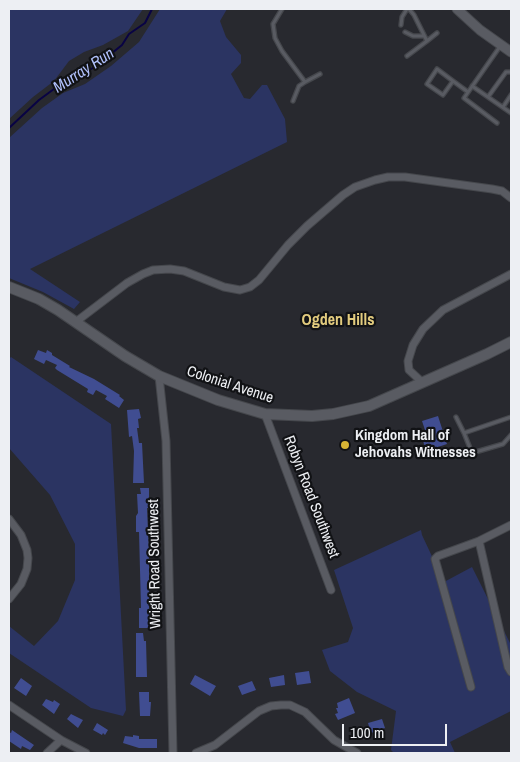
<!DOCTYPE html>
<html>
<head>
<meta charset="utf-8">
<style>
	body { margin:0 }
	#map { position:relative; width:520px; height:762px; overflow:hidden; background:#28292f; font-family:"Archivo Narrow",sans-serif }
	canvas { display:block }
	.frame { position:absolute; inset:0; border:10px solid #edeff3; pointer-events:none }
	.scale { position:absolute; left:342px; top:724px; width:105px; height:22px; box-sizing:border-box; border:2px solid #edeff3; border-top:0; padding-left:6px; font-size:15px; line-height:18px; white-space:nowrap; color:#edeff3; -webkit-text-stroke:4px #111215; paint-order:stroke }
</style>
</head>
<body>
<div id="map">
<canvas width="520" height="762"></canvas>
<div class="frame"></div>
<div class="scale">100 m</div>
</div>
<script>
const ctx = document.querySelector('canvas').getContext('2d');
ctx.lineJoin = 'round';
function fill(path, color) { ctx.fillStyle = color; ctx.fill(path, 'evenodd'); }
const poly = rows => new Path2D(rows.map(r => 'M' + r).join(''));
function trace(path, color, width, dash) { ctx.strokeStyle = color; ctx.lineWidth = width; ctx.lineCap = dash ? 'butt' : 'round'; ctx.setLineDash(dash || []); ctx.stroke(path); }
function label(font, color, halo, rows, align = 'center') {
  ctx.font = font + ' "Archivo Narrow",sans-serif'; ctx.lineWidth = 4.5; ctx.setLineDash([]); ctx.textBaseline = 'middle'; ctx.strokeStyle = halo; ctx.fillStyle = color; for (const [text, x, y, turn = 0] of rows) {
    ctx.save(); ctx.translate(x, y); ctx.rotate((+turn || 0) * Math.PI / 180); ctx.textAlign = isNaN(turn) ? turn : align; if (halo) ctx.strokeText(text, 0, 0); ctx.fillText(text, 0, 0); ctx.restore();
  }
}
const green = poly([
	[9,9,143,9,128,31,103,45,84,52,69,61,54,81,33,97,9,119],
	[160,9,227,9,220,21,226,37,241,55,241,63,231,74,244,98,250,99,262,85,267,85,285,119,287,142,30,269,80,302,74,309,43,292,9,278,9,138,42,108,63,93,85,84,111,66,139,42],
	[11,357,111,424,126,710,123,716,91,708,9,653,9,626,34,646,58,621,75,580,75,544,50,495,9,448,9,359],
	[421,530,422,535,444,582,472,567,511,645,511,711,450,742,455,753,394,753,391,750,396,711,357,692,330,671,322,650,348,642,353,628,334,570]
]);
const stream = poly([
	[9,128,39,100,58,86,78,77,96,66,122,45,129,34,145,23,152,9]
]);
const building = poly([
	[38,350,46,353,47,350,52,353,52,355,70,366,69,367,94,379,120,395,119,396,124,400,119,408,105,399,107,396,96,390,93,395,87,392,88,389,57,370,55,368,57,365,46,360,44,364,34,359],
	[139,409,141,418,138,419,139,428,137,428,139,443,142,443,144,483,133,483,134,451,132,436,129,437,127,410],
	[438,416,447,444,432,449,431,445,425,447,423,441,428,439,422,421],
	[140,488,149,488,149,508,147,508,149,555,149,628,139,628,139,608,141,608,139,532,136,532,136,516,138,513,137,494,141,494],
	[136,633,143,633,144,641,146,641,147,677,136,677],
	[309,671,311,683,297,685,295,673],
	[195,675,216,686,210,696,190,684],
	[284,675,285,685,271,687,269,678],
	[21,678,32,686,26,696,14,688],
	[252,681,256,690,242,695,238,686],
	[139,692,149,692,149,702,151,702,150,716,140,716],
	[349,698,355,713,338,720,335,714,338,713,336,708,338,708,337,703],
	[46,699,53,702,54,700,60,704,54,714,42,705],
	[71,714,83,720,78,728,67,719],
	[382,719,385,728,371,733,368,723],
	[97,723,108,730,105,735,103,733,102,735,93,730],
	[12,730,34,745,30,750,22,746,21,749,9,741,9,732,11,733],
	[133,735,139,736,139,739,157,739,157,748,139,748,123,743,125,736,133,737]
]);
const service = poly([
	[282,9,273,24,275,38,282,51,305,82,320,74],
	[409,9,414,15,427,41,437,33],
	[401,25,402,17,407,9],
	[405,32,413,36,424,36],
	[407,56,427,41],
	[453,81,437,69,427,84,443,95,453,81,468,92],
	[472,86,511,113],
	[488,97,506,72,511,72],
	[293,101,299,86,305,82],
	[503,107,511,95],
	[497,123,464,98,501,45],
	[456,417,464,433],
	[511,417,464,433,472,453,503,444,511,435]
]);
const minor = poly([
	[77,321,127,283,143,274,153,270,170,269,184,271,224,287,240,290,250,287,259,280,288,245,307,226,343,195,355,187,375,180,388,177,405,177,492,189,502,191,511,198],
	[159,376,166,441,173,753],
	[423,383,409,370,408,361,413,345,423,329,443,310,511,274],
	[265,414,331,590],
	[9,519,21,535,27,550,28,558,27,569,21,584,9,599],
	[479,541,508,667,511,672],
	[471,687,435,559,438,556,479,541,511,525],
	[9,705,61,740,86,753],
	[47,753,61,740],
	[196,753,215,745,259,711,271,706,281,705,290,705,305,712,334,740,357,753]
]);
const tertiary = poly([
	[457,9,480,30,511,52]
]);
const secondary = poly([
	[9,287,39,299,58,310,125,356,159,376,218,400,265,414,312,416,333,414,369,406,487,354,511,342]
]);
const markers = [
	[345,445,5,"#d7b434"]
];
const streetNames = [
	["Colonial Avenue",230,385,18],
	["Robyn Road Southwest",311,497,69],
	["Wright Road Southwest",155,564,-91]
];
const poiNames = [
	["Kingdom Hall of",355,436],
	["Jehovahs Witnesses",355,453]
];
const waterNames = [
	["Murray Run",84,71,-33]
];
const neighbourhoodNames = [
	["Ogden Hills",338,321]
];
fill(green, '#2b3462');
trace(stream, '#090344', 2);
fill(building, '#404d91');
trace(service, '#45474c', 5.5);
trace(minor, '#45474c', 9);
trace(tertiary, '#45474c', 11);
trace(secondary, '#45474c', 12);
trace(service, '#595b62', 3);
trace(minor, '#595b62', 7);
trace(tertiary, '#595b62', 9);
trace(secondary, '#595b62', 10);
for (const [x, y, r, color] of markers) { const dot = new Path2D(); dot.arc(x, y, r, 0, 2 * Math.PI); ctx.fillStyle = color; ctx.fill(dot); trace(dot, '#111215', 2); }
label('15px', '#edeff3', '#111215', streetNames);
label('bold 15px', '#edeff3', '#111215', poiNames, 'left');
label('italic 16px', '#b1c1fc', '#111215', waterNames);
label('bold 16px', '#e2cb7e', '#111215', neighbourhoodNames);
</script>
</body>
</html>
